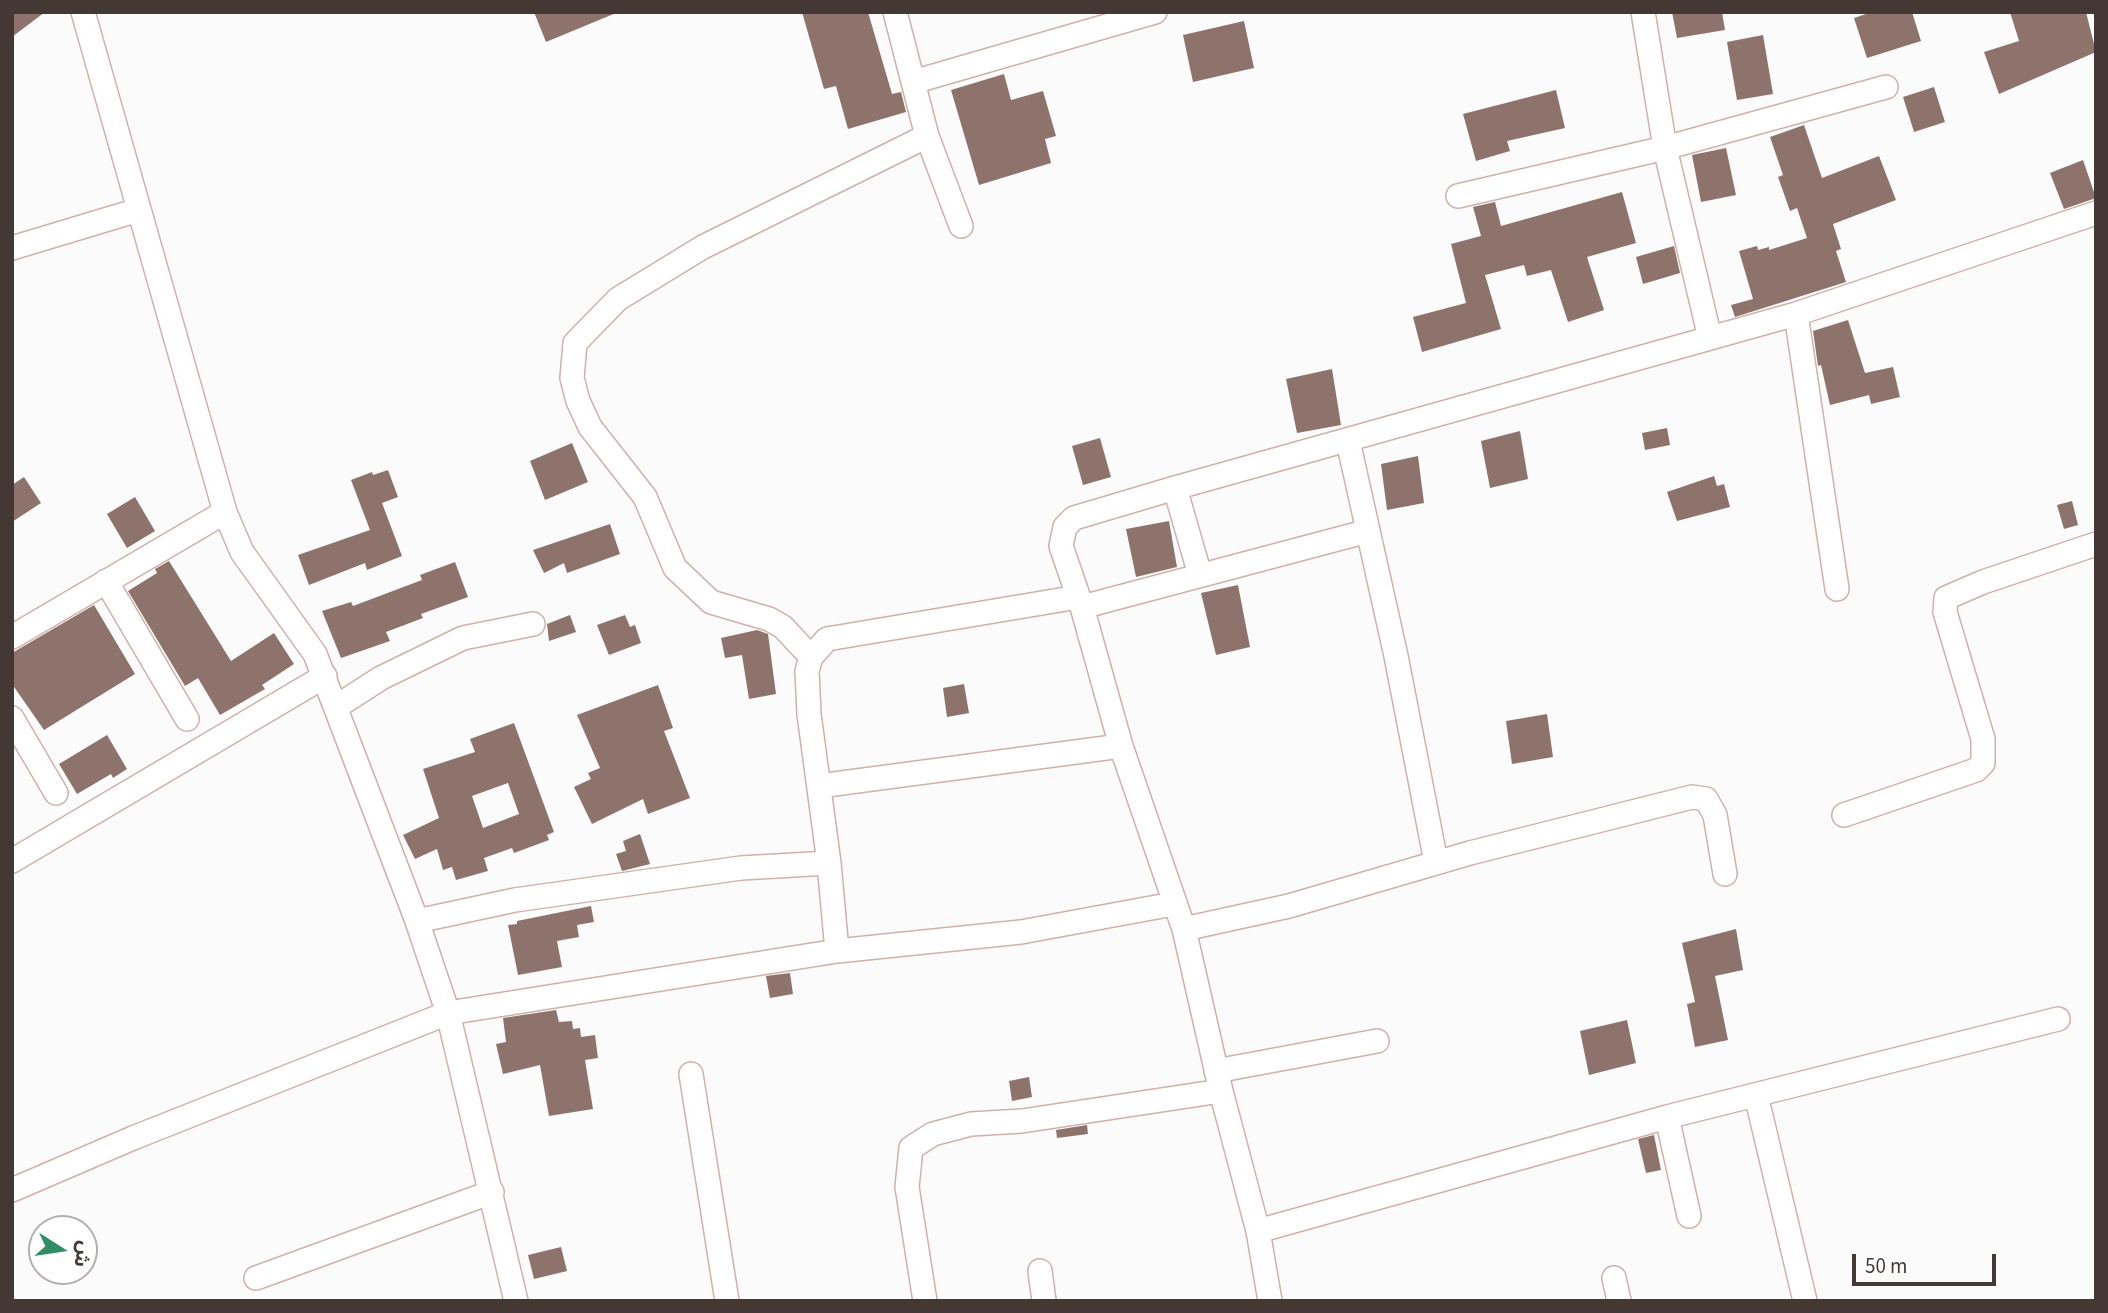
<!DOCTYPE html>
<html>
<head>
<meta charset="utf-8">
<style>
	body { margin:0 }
	#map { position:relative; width:2108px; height:1313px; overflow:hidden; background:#fbfbfb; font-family:"Source Sans 3","Noto Sans Arabic",sans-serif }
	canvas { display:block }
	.frame { position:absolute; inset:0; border:14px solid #443835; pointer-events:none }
	.north { position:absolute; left:28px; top:1215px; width:70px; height:70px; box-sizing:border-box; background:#fff; border:2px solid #b4afae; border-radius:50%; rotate:102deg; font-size:19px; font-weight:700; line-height:28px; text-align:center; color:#443835 }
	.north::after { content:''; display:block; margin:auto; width:24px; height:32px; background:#308e66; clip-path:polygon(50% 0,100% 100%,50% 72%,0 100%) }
	.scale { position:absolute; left:1852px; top:1254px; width:144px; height:32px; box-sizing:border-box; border:4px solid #443835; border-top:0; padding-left:9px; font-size:21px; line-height:24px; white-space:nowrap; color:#443835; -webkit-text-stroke:5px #fff; paint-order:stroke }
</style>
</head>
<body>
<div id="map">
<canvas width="2108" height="1313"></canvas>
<div class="frame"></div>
<div class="north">ش</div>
<div class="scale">50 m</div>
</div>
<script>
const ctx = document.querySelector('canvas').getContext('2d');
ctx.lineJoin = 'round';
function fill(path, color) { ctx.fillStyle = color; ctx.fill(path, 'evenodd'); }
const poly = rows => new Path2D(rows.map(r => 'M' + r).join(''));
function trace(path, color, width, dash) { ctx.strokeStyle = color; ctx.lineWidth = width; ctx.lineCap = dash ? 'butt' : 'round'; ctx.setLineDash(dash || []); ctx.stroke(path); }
const building = poly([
	[12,12,45,12,12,37],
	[534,12,616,12,616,13,546,42],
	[802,12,868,12,892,94,901,92,906,112,848,129,836,86,824,89],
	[1672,12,1722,12,1725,30,1677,38],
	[1872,12,1912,12,1921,41,1867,58,1854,18],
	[2010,12,2086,12,2096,52,1999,94,1984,52,2019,41],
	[1244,21,1254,68,1193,82,1183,35],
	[1763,35,1773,94,1737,100,1727,42],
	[1004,74,1011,100,1043,91,1056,136,1045,139,1051,163,979,185,951,90],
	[1934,87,1945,122,1914,132,1903,97],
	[1556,90,1565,128,1507,141,1510,151,1476,161,1463,114],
	[1804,125,1822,178,1879,156,1896,200,1833,224,1841,249,1836,251,1846,282,1735,317,1731,305,1753,299,1739,251,1757,246,1758,250,1769,247,1769,250,1807,238,1797,208,1790,211,1778,177,1783,175,1770,137],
	[1726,148,1736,195,1701,202,1692,155],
	[2083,160,2096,198,2064,209,2050,173],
	[1622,192,1636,243,1587,257,1604,310,1568,322,1551,270,1527,276,1524,265,1485,275,1501,329,1422,352,1413,317,1466,303,1451,244,1481,236,1473,207,1495,202,1501,226],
	[1674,246,1680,273,1643,284,1636,257],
	[1848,320,1865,373,1893,367,1900,397,1871,404,1869,395,1830,405,1821,365,1818,366,1813,331],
	[1332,369,1341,425,1297,433,1286,379],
	[1667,428,1670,445,1645,450,1642,433],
	[1520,431,1528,479,1490,488,1481,441],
	[1100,438,1111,477,1083,485,1072,446],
	[572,443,588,482,545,500,530,461],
	[1418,456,1424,503,1387,510,1381,464],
	[388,470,398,497,382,503,402,556,367,570,365,563,309,585,298,555,370,530,351,480,372,472,373,475],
	[1714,476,1717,486,1724,484,1730,507,1677,521,1667,492],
	[24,477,41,503,12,522,12,485],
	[135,497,155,531,127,548,107,514],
	[2072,501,2078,525,2064,529,2057,505],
	[1169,521,1177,567,1136,577,1126,529],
	[610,524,620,554,567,573,564,563,544,573,533,550],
	[169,561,231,661,274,633,294,664,262,685,265,689,220,715,198,678,185,686,128,591,157,573,155,569],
	[455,562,468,597,421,614,423,618,386,632,390,641,341,658,322,611,351,602,353,606,422,580,420,575],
	[1238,585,1250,647,1216,655,1201,593],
	[94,605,135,674,44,730,12,684,12,653],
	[570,615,576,632,549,641,547,624],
	[625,615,630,627,635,625,641,643,609,655,597,625],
	[757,630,768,634,776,694,749,699,742,655,725,658,721,638],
	[964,684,969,713,947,717,943,688],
	[658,685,673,728,664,731,690,798,648,814,643,799,592,824,574,787,591,779,588,773,600,768,577,715],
	[1547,714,1553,757,1512,764,1506,721],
	[514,723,554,832,547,835,549,840,514,853,512,848,484,858,488,871,456,880,452,867,443,870,437,849,415,859,403,835,439,818,423,769,475,752,470,739],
	[508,783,519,814,483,828,472,796],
	[107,735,127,769,113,778,111,774,77,794,59,764],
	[640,834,650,864,622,871,616,854,626,851,623,841],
	[591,906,594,922,577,925,579,937,557,941,562,967,518,975,508,925,517,924,517,921],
	[1736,929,1743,970,1715,976,1728,1040,1695,1047,1687,1004,1695,1002,1682,943],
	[790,973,793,994,770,998,766,976],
	[556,1010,559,1022,572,1021,573,1029,580,1028,581,1037,595,1035,598,1058,585,1060,593,1109,549,1116,540,1065,503,1074,496,1044,506,1042,503,1018],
	[1627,1020,1636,1063,1589,1075,1580,1031],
	[1029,1077,1032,1097,1012,1101,1009,1081],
	[1087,1125,1088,1134,1057,1138,1056,1130],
	[1654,1135,1661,1170,1646,1173,1638,1139],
	[561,1247,567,1271,534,1279,528,1255]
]);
const minor = poly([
	[83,12,225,512,242,552,315,654,417,921,448,1013,516,1301],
	[895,12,927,136,961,226],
	[1643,12,1665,148,1710,338],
	[913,82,1155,12],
	[1458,196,1665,148,1886,87],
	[12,248,138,210],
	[1796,314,1837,589],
	[1348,441,1396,656,1436,862],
	[1175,488,1200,575],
	[106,581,187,719],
	[1082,607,1368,531],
	[12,637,225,512],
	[811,657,783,627,769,619,711,602,675,568,645,497,590,427,578,401,572,378,575,343,618,299,703,247,927,136],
	[336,707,381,678,463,638,533,624],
	[12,718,56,793],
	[819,786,1121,746],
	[1844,815,1976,770,1983,763,1983,739,1945,612,1946,598,1983,582,2096,544],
	[12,861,325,676],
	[417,921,515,900,741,868,829,863],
	[1184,929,1289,906,1470,853,1692,797,1706,799,1715,815,1725,874],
	[837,951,829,863,809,714,807,671,811,657,827,639,1078,597],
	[1216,1071,1377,1041],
	[691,1074,727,1301],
	[1756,1095,1805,1301],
	[1667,1117,1689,1216],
	[12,1190,133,1138,448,1013,837,951,1021,932,1173,904],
	[1258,1231,1667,1117,2058,1019],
	[1040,1271,1044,1301],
	[256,1278,492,1192],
	[1614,1278,1619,1301],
	[925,1301,907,1187,911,1148,933,1134,971,1124,1022,1121,1221,1091],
	[1270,1301,1258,1231,1221,1091,1184,929,1121,746,1082,607,1061,546,1065,527,1074,518,1175,488,1796,314,2096,213]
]);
fill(building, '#8e736c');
trace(minor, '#cfb1aa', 26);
trace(minor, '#fff', 23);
</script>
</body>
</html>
